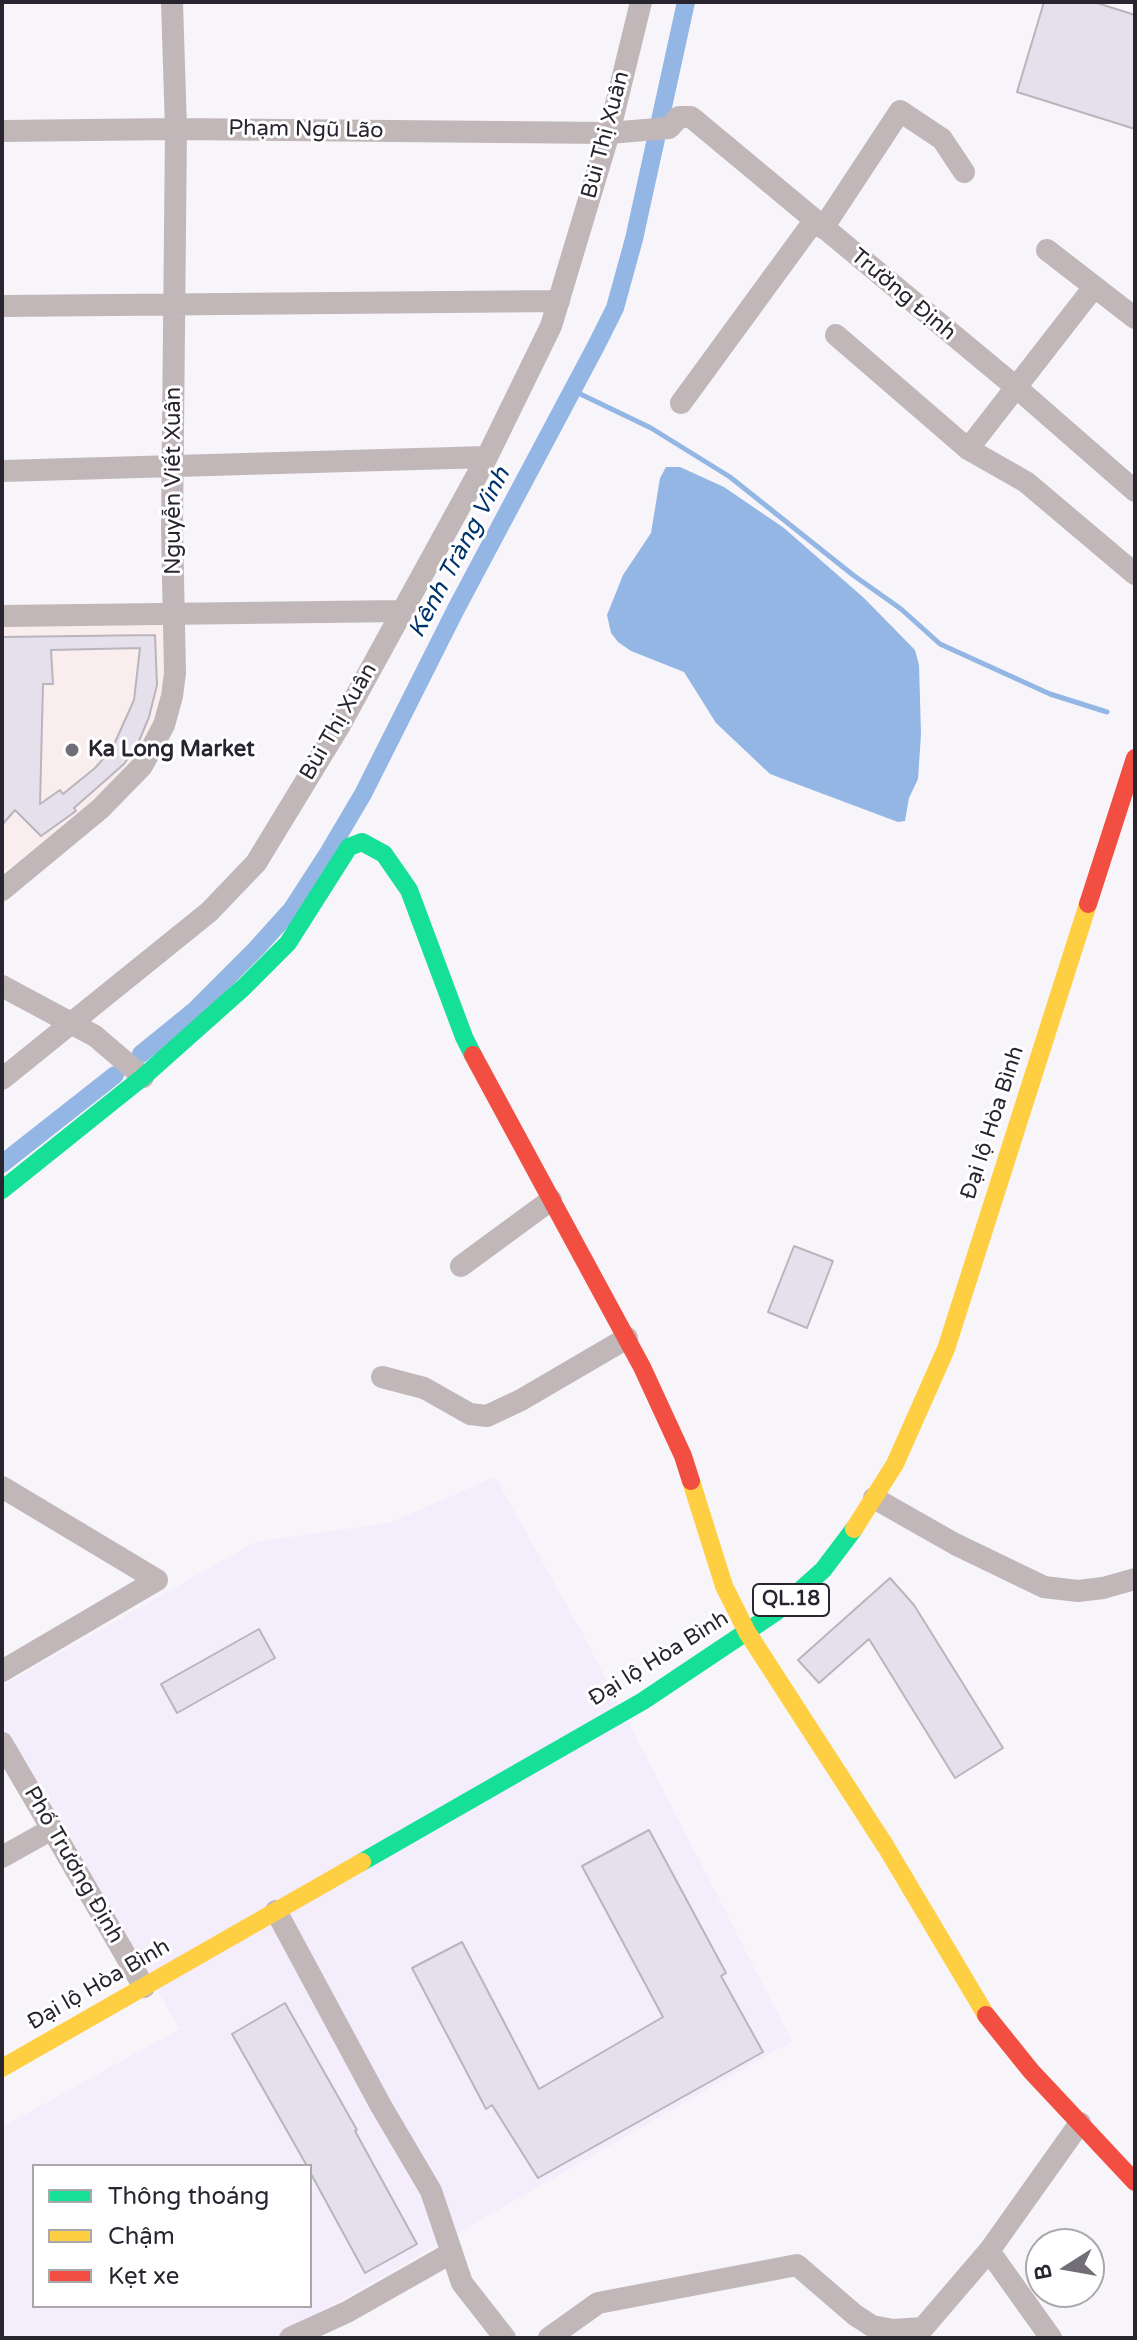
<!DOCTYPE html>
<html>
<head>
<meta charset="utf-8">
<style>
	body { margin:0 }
	#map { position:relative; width:1137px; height:2340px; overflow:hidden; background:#f7f5fa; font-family:"Varela Round",sans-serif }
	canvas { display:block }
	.frame { position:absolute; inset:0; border:4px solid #292530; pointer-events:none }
	.legend { position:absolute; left:32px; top:2164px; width:280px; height:144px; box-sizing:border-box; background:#fff; border:2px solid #a9a8ac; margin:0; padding:10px 14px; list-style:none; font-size:24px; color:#292530 }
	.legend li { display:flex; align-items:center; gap:16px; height:40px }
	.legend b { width:40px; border:2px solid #a9a8ac }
	.north { position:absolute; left:1025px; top:2228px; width:80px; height:80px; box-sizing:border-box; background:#fff; border:2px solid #a9a8ac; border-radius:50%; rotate:259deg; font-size:22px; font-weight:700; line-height:32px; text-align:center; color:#292530 }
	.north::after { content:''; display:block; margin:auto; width:28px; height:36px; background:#716e77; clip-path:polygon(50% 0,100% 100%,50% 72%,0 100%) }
</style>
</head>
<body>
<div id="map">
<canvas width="1137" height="2340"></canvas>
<div class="frame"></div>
<ul class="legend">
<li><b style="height:10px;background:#16e098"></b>Thông thoáng</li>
<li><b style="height:10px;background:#ffcf43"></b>Chậm</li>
<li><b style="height:10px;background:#f24e42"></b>Kẹt xe</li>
</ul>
<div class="north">B</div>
</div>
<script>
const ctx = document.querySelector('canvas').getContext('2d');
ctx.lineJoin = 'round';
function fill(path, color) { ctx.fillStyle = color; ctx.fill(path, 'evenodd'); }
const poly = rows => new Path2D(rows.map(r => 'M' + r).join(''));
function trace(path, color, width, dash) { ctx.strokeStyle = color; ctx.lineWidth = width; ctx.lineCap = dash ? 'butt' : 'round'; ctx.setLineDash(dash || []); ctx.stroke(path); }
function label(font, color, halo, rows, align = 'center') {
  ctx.font = font + ' "Varela Round",sans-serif'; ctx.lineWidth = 6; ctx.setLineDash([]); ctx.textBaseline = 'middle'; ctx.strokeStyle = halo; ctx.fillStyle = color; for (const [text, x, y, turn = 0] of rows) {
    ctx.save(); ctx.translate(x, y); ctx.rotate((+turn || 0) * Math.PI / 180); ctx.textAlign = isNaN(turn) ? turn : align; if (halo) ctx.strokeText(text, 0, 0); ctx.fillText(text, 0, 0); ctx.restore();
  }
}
const commercial = poly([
	[2,625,163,626,165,667,157,713,137,758,98,799,2,873]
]);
const built = poly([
	[495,1477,585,1638,792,2041,275,2338,2,2338,2,2127,180,2029,2,1725,2,1686,255,1542,389,1523],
	[34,2166,310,2166,310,2306,34,2306]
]);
const water = poly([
	[666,467,680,467,724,487,784,528,864,598,915,650,919,665,921,734,918,779,909,798,905,821,898,822,770,774,716,723,684,672,631,651,618,642,611,633,607,615,623,575,651,533,660,478]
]);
const stream = poly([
	[572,390,651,428,730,477,853,575,901,609,940,644,1050,694,1107,712]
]);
const canal = poly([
	[141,1054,194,1011,256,949,292,909,327,855,363,794,456,609,596,346,615,308,634,239,686,2],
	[2,1164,115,1075]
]);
const building = poly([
	[1044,2,1094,2,1135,15,1135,129,1017,92,1044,2],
	[155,635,157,685,149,717,137,746,124,764,74,808,76,811,41,836,15,810,2,825,2,637,155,635],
	[140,648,134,700,112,749,95,768,63,794,60,790,40,804,43,684,53,684,51,650,140,648],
	[794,1246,833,1261,807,1328,768,1312,794,1246],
	[890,1578,914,1605,1003,1748,955,1778,869,1639,819,1683,798,1660,890,1578],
	[259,1629,275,1658,177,1713,161,1684,259,1629],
	[649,1830,726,1973,721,1976,763,2052,538,2178,492,2105,486,2109,412,1968,462,1942,539,2089,663,2017,582,1866,649,1830],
	[285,2003,357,2130,355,2131,417,2244,365,2273,310,2172,310,2166,307,2166,232,2034,285,2003]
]);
const street = poly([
	[2,131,176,129,609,133,669,128,679,117,691,117,1017,388,1135,491],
	[823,228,900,111,942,139,964,172],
	[1047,250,1135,318],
	[2,306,559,301],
	[836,335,968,449,1026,482,1135,574],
	[681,403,814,221],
	[968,449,1094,287],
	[2,471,487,457],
	[2,616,402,611],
	[2,890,100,809,142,766,164,725,172,696,175,673,172,529,176,129,172,2],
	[2,986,95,1036,143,1077],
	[2,1079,209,912,256,863,340,725,487,457,551,326,609,133,641,2],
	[461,1266,551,1200],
	[382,1377,424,1388,470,1414,487,1416,521,1400,627,1338],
	[2,1487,157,1580,2,1671],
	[874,1498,955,1544,1044,1587,1078,1591,1103,1588,1135,1579],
	[2,1743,144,1987],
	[2,1857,52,1829],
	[276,1911,381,2106,431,2191,462,2283,505,2338],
	[989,2251,1051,2338],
	[290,2338,347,2312,451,2253],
	[549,2338,598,2303,797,2265,855,2315,872,2326,893,2330,923,2328,989,2251,1080,2123]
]);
const fast = poly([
	[2,1190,143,1077,244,987,288,943,349,847,362,842,384,854,409,890,464,1037,473,1055],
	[362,1862,643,1701,776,1612,823,1570,854,1529]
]);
const slow = poly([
	[691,1481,724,1586,747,1632,886,1847,986,2015],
	[854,1529,895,1464,946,1349,1088,904],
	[2,2068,362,1862]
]);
const jam = poly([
	[1088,904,1135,758],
	[473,1055,642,1367,683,1456,691,1481],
	[986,2015,1031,2071,1135,2182]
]);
const markers = [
	[72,750,8,"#716e77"]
];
const shields = [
	[791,1600,76]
];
const shieldNames = [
	["QL.18",791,1600]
];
const streetNames = [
	["Phạm Ngũ Lão",306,130,1],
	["Bùi Thị Xuân",606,135,-75],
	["Trường Định",903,295,40],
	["Nguyễn Viết Xuân",174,481,-90],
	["Bùi Thị Xuân",339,722,-60],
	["Đại lộ Hòa Bình",993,1123,-72],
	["Đại lộ Hòa Bình",659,1659,-32],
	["Phố Trương Định",73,1865,60],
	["Đại lộ Hòa Bình",99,1985,-30]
];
const poiNames = [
	["Ka Long Market",88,750]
];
const waterNames = [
	["Kênh Tràng Vinh",460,553,-62]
];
fill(commercial, '#faeded');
fill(built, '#f3edfc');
fill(water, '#94b6e4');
trace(stream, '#94b6e4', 5);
trace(canal, '#94b6e4', 18);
fill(building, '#e6e0ed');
trace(building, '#b8b5bc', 2);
trace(street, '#c1b7b9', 22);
trace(fast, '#16e098', 18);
trace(slow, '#ffcf43', 18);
trace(jam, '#f24e42', 18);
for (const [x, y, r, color] of markers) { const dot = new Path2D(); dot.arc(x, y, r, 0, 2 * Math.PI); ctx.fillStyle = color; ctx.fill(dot); trace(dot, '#fff', 3); }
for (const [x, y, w] of shields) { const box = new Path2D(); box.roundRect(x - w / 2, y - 16, w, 32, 6); ctx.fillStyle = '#fff'; ctx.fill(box); trace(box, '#292530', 2); }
label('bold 20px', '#292530', null, shieldNames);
label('22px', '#292530', '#fff', streetNames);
label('bold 22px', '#292530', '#fff', poiNames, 'left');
label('italic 24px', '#00336b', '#fff', waterNames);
</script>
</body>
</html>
